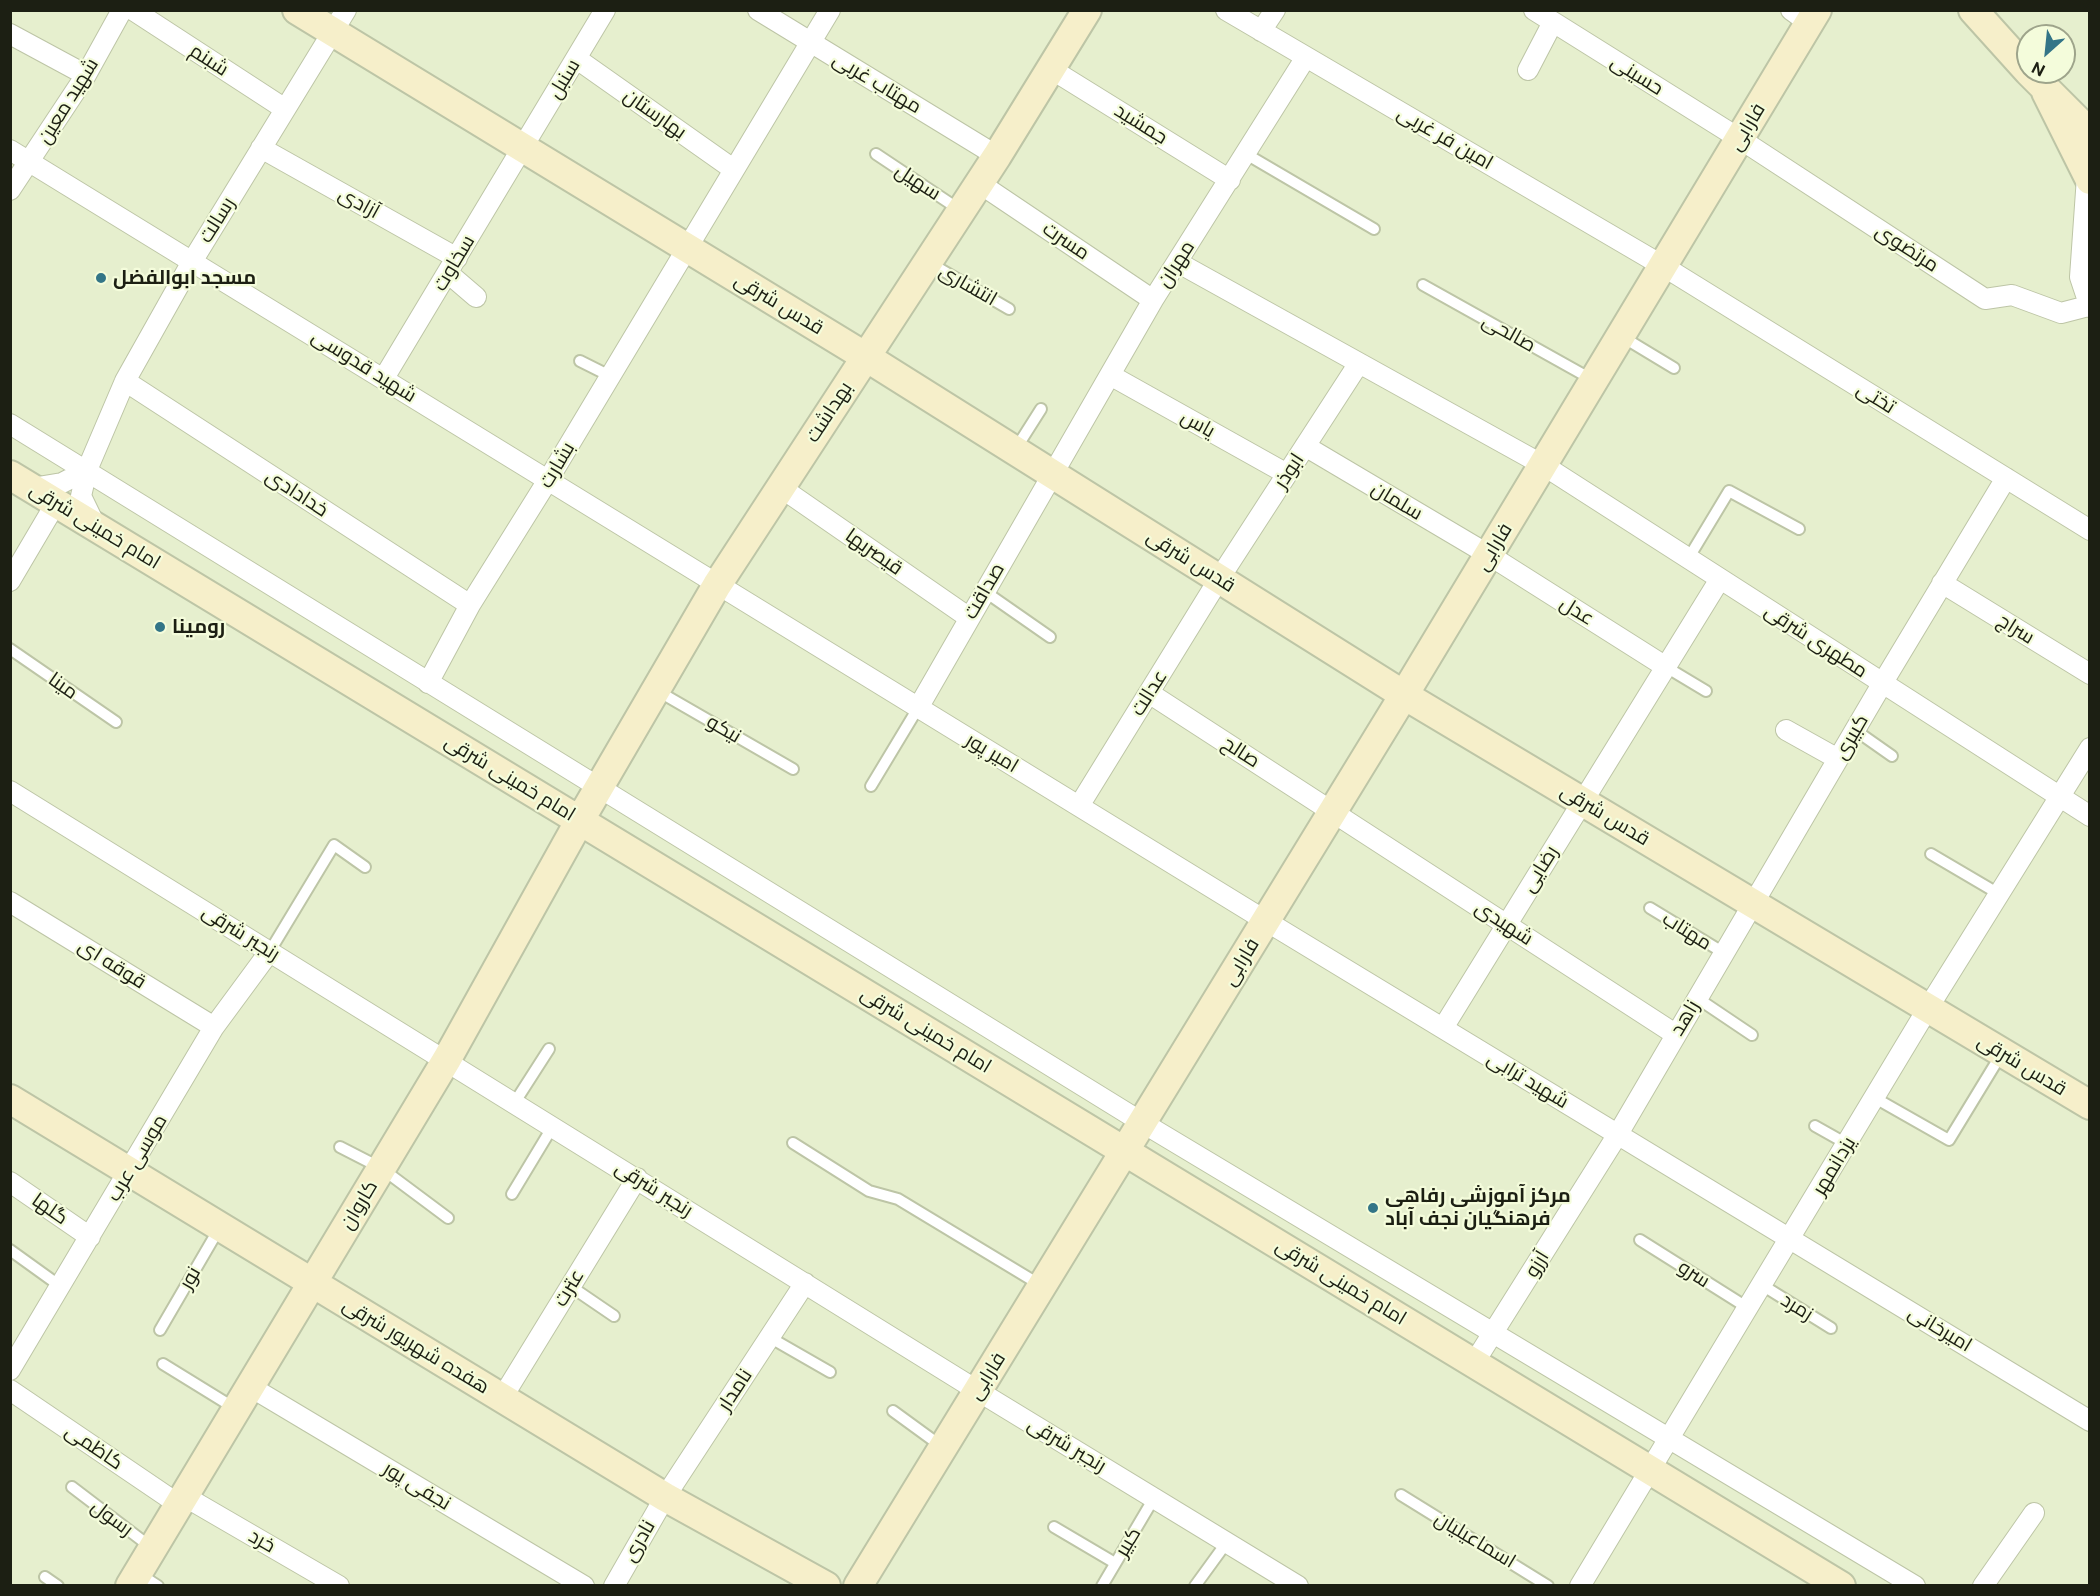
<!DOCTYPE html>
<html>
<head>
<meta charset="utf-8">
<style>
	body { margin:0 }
	#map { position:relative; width:2100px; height:1596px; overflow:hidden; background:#e6efce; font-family:"Public Sans",sans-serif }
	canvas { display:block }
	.frame { position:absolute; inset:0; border:12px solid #1c1f13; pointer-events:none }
	.north { position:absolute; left:2016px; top:24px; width:60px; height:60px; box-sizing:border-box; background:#f4fcdb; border:2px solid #9ea48b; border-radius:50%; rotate:207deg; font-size:16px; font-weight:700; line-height:24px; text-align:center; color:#1c1f13 }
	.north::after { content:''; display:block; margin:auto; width:21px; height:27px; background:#337587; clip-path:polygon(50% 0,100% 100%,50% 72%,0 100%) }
</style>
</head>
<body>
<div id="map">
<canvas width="2100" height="1596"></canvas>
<div class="frame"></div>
<div class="north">N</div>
</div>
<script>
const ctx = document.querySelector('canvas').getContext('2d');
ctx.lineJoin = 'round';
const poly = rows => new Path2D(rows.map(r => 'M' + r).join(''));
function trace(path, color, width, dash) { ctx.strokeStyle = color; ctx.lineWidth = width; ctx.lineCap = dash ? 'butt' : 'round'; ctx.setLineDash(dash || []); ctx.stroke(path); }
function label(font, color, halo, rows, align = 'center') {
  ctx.font = font + ' "Public Sans",Cairo,sans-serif'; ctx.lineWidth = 4.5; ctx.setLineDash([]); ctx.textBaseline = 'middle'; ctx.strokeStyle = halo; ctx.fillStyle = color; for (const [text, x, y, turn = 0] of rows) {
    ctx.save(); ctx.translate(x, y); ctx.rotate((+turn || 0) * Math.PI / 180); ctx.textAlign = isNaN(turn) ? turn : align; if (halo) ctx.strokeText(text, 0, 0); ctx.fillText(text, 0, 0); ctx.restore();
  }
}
const lane = poly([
	[876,154,960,210],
	[1246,154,1374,229],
	[928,262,1009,309],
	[1423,285,1593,380],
	[1621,336,1674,368],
	[580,361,610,376],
	[1015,450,1041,409],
	[1688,559,1729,491,1799,529],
	[984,591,1050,637],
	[10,649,116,722],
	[1666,667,1706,691],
	[656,690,793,769],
	[1855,730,1892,756],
	[871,786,918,708],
	[1931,854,1999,894],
	[1650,908,1724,953],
	[270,951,334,845,365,867],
	[1697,998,1752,1035],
	[1875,1098,1949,1140,2002,1053],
	[515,1102,549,1049],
	[1815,1126,1847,1144],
	[793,1143,869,1191,898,1199,1042,1286],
	[340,1147,381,1168,448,1218],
	[512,1194,553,1126],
	[1640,1240,1748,1308],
	[10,1250,60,1286],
	[1762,1285,1831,1328],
	[570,1286,614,1316],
	[160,1330,220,1227],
	[769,1337,830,1372],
	[163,1364,236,1409],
	[893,1411,941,1446],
	[72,1487,152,1548],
	[1401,1495,1548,1586],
	[1054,1527,1115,1563],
	[138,1573,158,1586],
	[45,1577,58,1586],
	[1102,1586,1154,1498],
	[1195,1586,1227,1542]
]);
const street = poly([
	[133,10,285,109],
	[758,10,997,156],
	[1226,10,1663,266,2090,530],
	[1534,10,1740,139,1985,299,2012,295,2061,313,2088,306],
	[1791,10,1809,23],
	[1261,31,1275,10],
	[10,34,86,75],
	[577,59,733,169],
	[1051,69,1230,180],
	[1528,70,1553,22],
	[261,148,457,258],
	[10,150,1266,921,2090,1421],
	[2087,177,2080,277,2090,307],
	[979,183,1153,300],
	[10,190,86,75,122,10],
	[1177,262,1543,465,2090,816],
	[448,273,476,297],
	[1110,375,1287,474],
	[384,378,605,10],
	[125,381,470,605],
	[10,424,1143,1123,1915,1586],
	[1305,446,1489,555,1666,667],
	[780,487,968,617],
	[32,488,62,483,87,470],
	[96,527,81,496,87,470,125,381,193,260,346,10],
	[10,581,56,503],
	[1942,583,2090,674],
	[428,683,470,605,548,480,830,10],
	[1149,693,1675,1034],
	[918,708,1153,300,1306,57],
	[1786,730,1838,759],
	[10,791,978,1391,1298,1586],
	[1079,806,1219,579,1359,363],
	[10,902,214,1027],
	[1443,1028,1720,579],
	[10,1182,90,1237],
	[1474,1363,1618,1134,1882,684,2006,478],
	[10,1370,214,1027,270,951],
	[249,1386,584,1586],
	[10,1390,178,1504],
	[502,1398,637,1178],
	[184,1496,339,1586],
	[614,1586,665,1497,805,1283],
	[1580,1586,1928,1008,2090,748],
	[1983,1586,2034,1513]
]);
const secondary = poly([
	[297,10,866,357,1404,695,2090,1105],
	[1973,10,2028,71],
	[2029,72,2090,133],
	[2046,92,2090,180],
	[10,475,1841,1586],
	[10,1099,665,1497,826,1586],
	[130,1586,447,1059,580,820,717,585,997,156,1087,10],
	[858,1586,1404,695,1817,10]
]);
const markers = [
	[101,278,6,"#337587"],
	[160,627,6,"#337587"],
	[1373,1208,6,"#337587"]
];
const streetNames = [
	["شبنم",209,60,33],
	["حسینی",1637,75,32],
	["سنبل",564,79,-59],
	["مهتاب غربی",877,83,31],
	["شهید معین",68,101,-58],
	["بهارستان",655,114,35],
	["جمشید",1141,124,32],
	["فارابی",1747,127,-59],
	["امین فر غربی",1445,138,30],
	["سهیل",918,182,33],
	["آزادی",359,203,29],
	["رسالت",217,220,-58],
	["مسرت",1066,241,34],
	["مرتضوی",1907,248,33],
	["سخاوت",454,263,-59],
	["مهران",1176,264,-57],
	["انتشاری",968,285,30],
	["قدس شرقی",779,304,31],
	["صالحی",1509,333,29],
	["شهید قدوسی",364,366,32],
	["تختی",1876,398,32],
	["بهداشت",829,412,-57],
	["یاس",1198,424,29],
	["بشارت",557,465,-59],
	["ابوذر",1289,471,-57],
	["خدادادی",297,493,33],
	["سلمان",1397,501,31],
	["امام خمینی شرقی",95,526,31],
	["فارابی",1494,547,-59],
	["قیصریها",874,552,35],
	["قدس شرقی",1191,561,32],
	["صداقت",984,591,-60],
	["عدل",1577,611,32],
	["سراج",2016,629,32],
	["مطهری شرقی",1816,641,33],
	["مینا",63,686,35],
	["عدالت",1149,693,-58],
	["نیکو",724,729,30],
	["کبیری",1851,737,-60],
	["صالح",1241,752,33],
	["امیر پور",992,753,31],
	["امام خمینی شرقی",510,778,31],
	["قدس شرقی",1605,815,31],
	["رضایی",1540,869,-58],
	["شهیدی",1504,923,33],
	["مهتاب",1687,931,32],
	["رنجبر شرقی",241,933,32],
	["فارابی",1241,962,-59],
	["قوقه ای",112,964,32],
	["زاهد",1685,1018,-59],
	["امام خمینی شرقی",926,1030,31],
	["قدس شرقی",2022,1065,31],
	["شهید ترابی",1528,1080,31],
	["موسی عرب",137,1158,-59],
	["یزدانمهر",1834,1166,-59],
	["رنجبر شرقی",654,1189,32],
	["کاروان",359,1205,-59],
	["گلها",50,1209,35],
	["آرزو",1537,1264,-58],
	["سرو",1694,1274,33],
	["نور",190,1278,-60],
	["امام خمینی شرقی",1341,1282,31],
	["عترت",569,1288,-59],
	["زمرد",1797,1307,32],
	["امیرخانی",1940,1329,31],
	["هفده شهریور شرقی",416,1346,31],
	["فارابی",987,1376,-58],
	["نامدار",735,1390,-57],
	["رنجبر شرقی",1067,1445,31],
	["کاظمی",94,1447,34],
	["نجفی پور",417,1486,31],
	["رسول",112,1518,37],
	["اسماعیلیان",1475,1540,31],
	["خرد",262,1541,30],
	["نادری",639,1541,-60],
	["کبیر",1128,1542,-59]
];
const poiNames = [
	["مسجد ابوالفضل",113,278],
	["رومینا",172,627],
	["مرکز آموزشی رفاهی",1385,1196],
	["فرهنگیان نجف آباد",1385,1219]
];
trace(lane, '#bdc5a6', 14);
trace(street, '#bdc5a6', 22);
trace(secondary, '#bdc5a6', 32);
trace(lane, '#fff', 10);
trace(street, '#fff', 20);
trace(secondary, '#f6efca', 28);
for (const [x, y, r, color] of markers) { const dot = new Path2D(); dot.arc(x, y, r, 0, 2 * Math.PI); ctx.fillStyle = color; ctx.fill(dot); trace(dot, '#f4fcdb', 2); }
label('20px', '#1c1f13', '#f4fcdb', streetNames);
label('bold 20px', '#1c1f13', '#f4fcdb', poiNames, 'left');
</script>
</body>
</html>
